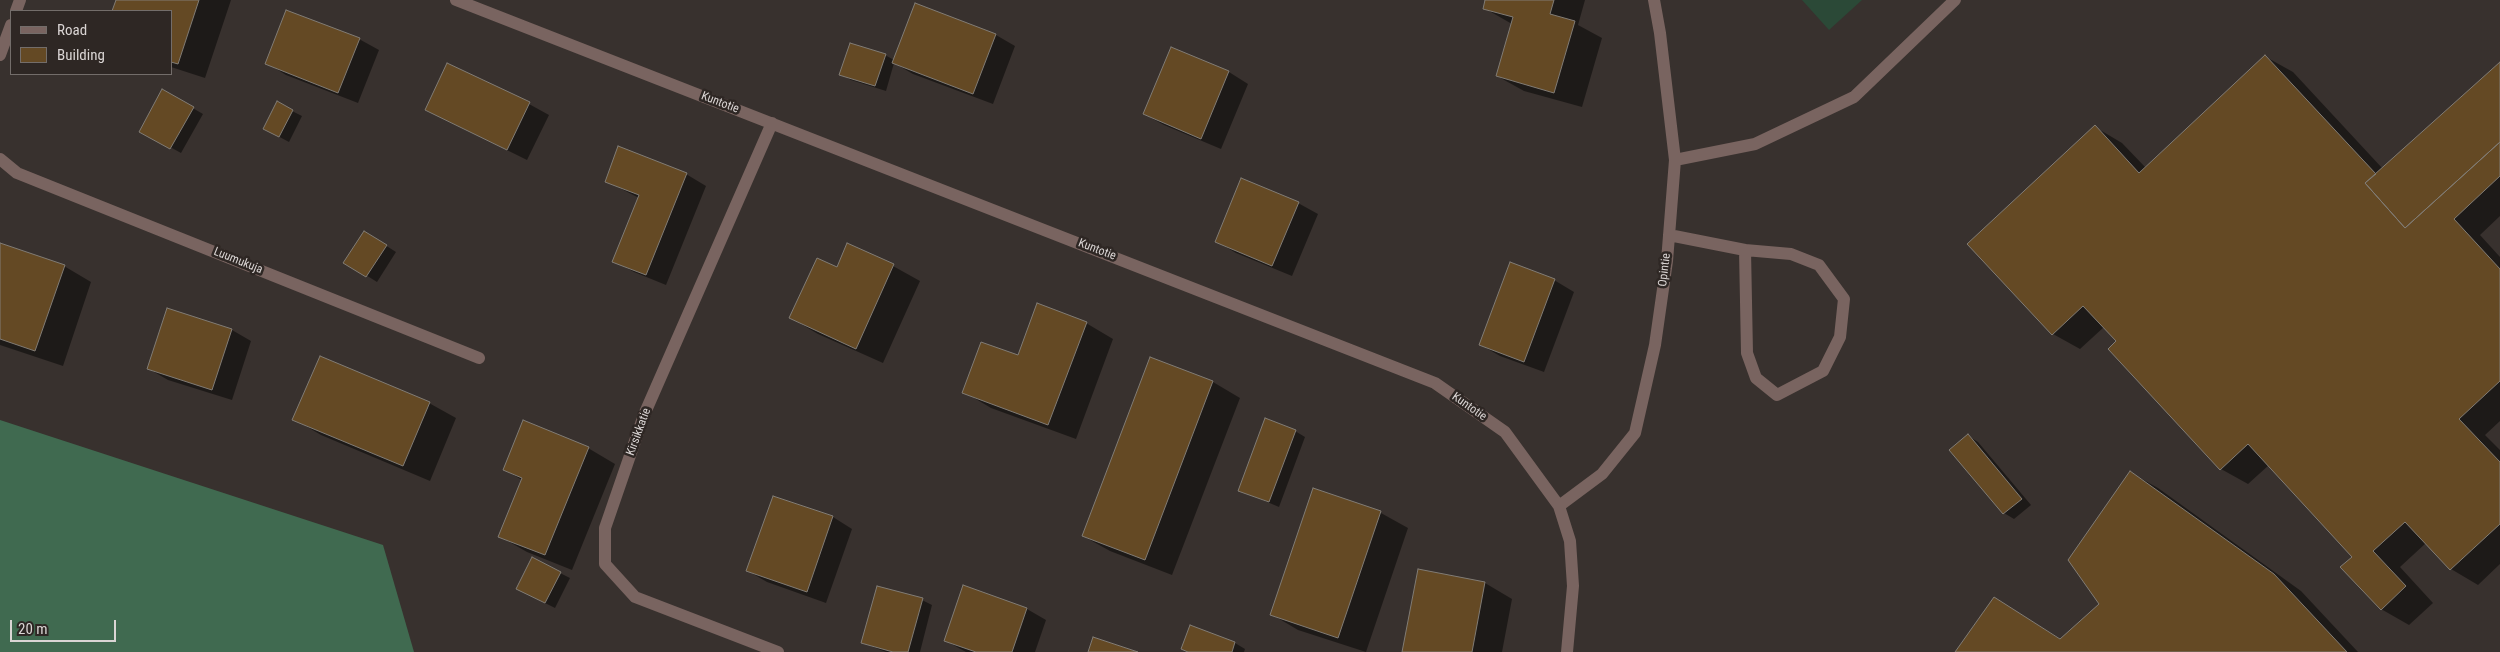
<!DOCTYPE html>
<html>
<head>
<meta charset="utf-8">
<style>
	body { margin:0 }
	#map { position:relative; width:2500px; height:652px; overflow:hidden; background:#38312e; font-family:"Roboto Condensed",sans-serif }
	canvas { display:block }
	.legend { position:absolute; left:10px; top:10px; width:162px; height:65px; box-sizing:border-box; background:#2e2724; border:1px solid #736d6a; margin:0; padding:6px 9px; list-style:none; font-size:15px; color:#dad5d4 }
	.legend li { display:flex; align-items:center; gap:10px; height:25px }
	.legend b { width:25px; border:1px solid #736d6a }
	.scale { position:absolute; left:10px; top:620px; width:106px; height:22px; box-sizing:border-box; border:2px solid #dad5d4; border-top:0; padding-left:6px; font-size:15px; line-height:18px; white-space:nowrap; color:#dad5d4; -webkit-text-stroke:4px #2e2724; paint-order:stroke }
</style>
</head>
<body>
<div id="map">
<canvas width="2500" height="652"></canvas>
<ul class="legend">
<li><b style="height:6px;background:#796460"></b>Road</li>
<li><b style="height:14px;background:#644924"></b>Building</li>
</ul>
<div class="scale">20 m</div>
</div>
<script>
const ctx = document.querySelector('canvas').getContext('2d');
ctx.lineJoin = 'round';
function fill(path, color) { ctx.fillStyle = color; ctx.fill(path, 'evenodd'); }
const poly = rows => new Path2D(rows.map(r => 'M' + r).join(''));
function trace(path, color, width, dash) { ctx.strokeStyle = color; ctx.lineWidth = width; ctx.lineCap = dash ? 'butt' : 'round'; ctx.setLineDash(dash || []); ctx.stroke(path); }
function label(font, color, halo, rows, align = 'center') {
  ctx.font = font + ' "Roboto Condensed",sans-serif'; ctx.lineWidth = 5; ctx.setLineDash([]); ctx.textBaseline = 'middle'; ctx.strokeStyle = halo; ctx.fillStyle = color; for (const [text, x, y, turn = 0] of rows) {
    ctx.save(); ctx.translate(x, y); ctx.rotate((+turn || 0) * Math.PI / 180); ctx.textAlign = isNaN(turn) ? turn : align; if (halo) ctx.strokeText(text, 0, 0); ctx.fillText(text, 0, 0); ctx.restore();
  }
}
const green = poly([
	[1802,0,1862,0,1829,30]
]);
const forest = poly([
	[0,420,383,545,414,652,0,652]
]);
const shadow = poly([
	[117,0,231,0,205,78,171,67,171,11,114,11],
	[1487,0,1585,0,1578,25,1602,38,1582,107,1524,91,1497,76,1512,24,1484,8],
	[916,5,996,35,1015,46,993,104,913,74,894,63,886,91,851,80,841,74,885,55,894,60],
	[359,39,379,50,358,103,286,75,267,63],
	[1172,48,1229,72,1248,84,1221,149,1164,125,1144,114],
	[2266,57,2293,72,2383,169,2500,64,2500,216,2480,235,2500,257,2500,421,2485,435,2500,450,2500,564,2478,585,2451,569,2426,543,2400,567,2433,603,2409,625,2381,609,2354,557,2269,465,2248,484,2221,469,2104,327,2080,349,2053,334,2095,127,2122,143,2146,168],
	[163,91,203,114,181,153,141,131],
	[529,104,549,115,527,160,426,110],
	[292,111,302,116,289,142,274,134],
	[686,174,706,186,666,285,634,272,614,261,639,198,606,181],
	[1298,203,1318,214,1292,276,1236,253,1216,241],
	[374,238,396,252,377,282,345,262],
	[0,244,64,266,91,282,63,366,0,345],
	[848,245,893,266,920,281,883,363,818,334,791,318,837,269],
	[1554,280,1574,292,1544,372,1500,356,1481,345],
	[1086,323,1113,339,1076,439,991,408,964,392],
	[232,330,251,341,232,400,168,380,149,369],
	[1213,382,1240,398,1172,575,1110,551,1083,536],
	[429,403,456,418,430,481,321,435,294,419],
	[1295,431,1305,437,1279,507,1239,490],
	[1968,436,1978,442,2031,505,2014,519,2004,513],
	[588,448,615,464,572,570,527,552,499,536,522,480,505,470],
	[2131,473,2158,488,2301,591,2358,652,1957,652,1994,598,2061,639,2100,605],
	[1314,490,1381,513,1408,528,1366,652,1298,630,1271,614],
	[773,497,833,517,852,529,826,603,767,582,748,571],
	[1419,570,1485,583,1512,599,1502,652,1404,652],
	[560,573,570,578,555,608,527,594],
	[964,587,1027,609,1046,620,1035,652,966,652,946,641],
	[922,600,932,605,920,652,886,652,863,643],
	[1191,627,1235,643,1245,649,1244,652,1188,652]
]);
const building = poly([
	[116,0,199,0,178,64,171,62,171,11,112,11,116,0],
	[1485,0,1554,0,1550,14,1575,21,1554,93,1496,76,1513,17,1483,9,1485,0],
	[915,3,996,34,973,94,892,63,915,3],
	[286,10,360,38,338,93,265,64,286,10],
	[850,43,886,54,875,86,839,75,850,43],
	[1171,47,1229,71,1201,139,1143,114,1171,47],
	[2265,55,2376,174,2365,183,2405,228,2500,142,2500,176,2454,219,2500,269,2500,381,2459,419,2500,462,2500,524,2450,570,2405,522,2373,551,2406,586,2381,610,2340,567,2352,557,2248,444,2220,470,2108,349,2116,341,2083,306,2052,335,1967,244,2095,125,2139,173,2265,55],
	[2500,62,2500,142,2405,228,2365,183,2500,62],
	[447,63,530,102,507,150,425,110,447,63],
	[162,89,194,107,170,149,139,132,162,89],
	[277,101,293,110,279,137,263,129,277,101],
	[618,146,687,173,646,275,612,262,639,195,605,182,618,146],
	[1241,178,1299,202,1272,266,1215,242,1241,178],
	[364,231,387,245,366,277,343,263,364,231],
	[0,243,65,265,35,351,0,339,0,243],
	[847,243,894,264,856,349,789,318,817,258,837,267,847,243],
	[1510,262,1555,279,1524,362,1479,345,1510,262],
	[1037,303,1087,322,1048,425,962,393,981,342,1018,355,1037,303],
	[167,308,232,329,212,390,147,369,167,308],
	[320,356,430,402,403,466,292,420,320,356],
	[1150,357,1213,381,1145,560,1082,536,1150,357],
	[1265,418,1296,430,1269,502,1238,491,1265,418],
	[523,420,589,447,545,555,498,537,522,478,503,470,523,420],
	[1968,434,2022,499,2003,514,1949,450,1968,434],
	[2130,471,2274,574,2347,652,1955,652,1994,597,2060,639,2099,604,2068,560,2130,471],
	[1313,488,1381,511,1338,638,1270,615,1313,488],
	[773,496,833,516,807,592,746,571,773,496],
	[532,557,561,572,545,603,516,589,532,557],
	[1418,569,1485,582,1472,652,1402,652,1418,569],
	[963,585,1027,608,1012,652,976,652,944,641,963,585],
	[877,586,923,598,908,652,893,652,861,643,877,586],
	[1190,625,1235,642,1232,652,1188,652,1181,649,1190,625],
	[1093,637,1138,652,1088,652,1093,637]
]);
const minor = poly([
	[456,0,1435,383,1505,432,1559,506,1570,541,1573,586,1567,652],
	[16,11,20,0],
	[0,55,11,25],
	[772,123,644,415,605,528,605,564,635,597,778,652],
	[0,159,17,173,479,358],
	[1675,160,1755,144,1854,97,1955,0],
	[1669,235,1745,250,1747,353,1756,378,1777,395,1823,371,1840,337,1844,299,1819,265,1791,254,1745,250],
	[1559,506,1602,474,1635,433,1655,345,1667,261,1675,160,1660,33,1654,0]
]);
const streetNames = [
	["Kuntotie",720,103,21],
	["Kuntotie",1097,250,21],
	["Luumukuja",238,261,22],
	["Opintie",1665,270,-83],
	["Kuntotie",1469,407,35],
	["Kirsikkatie",639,432,-70]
];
fill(green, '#2b4937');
fill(forest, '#406a50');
fill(shadow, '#0007');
fill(building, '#644924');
trace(building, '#817c75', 1);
trace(minor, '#796460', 12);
label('12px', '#dad5d4', '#2e2724', streetNames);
</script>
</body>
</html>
